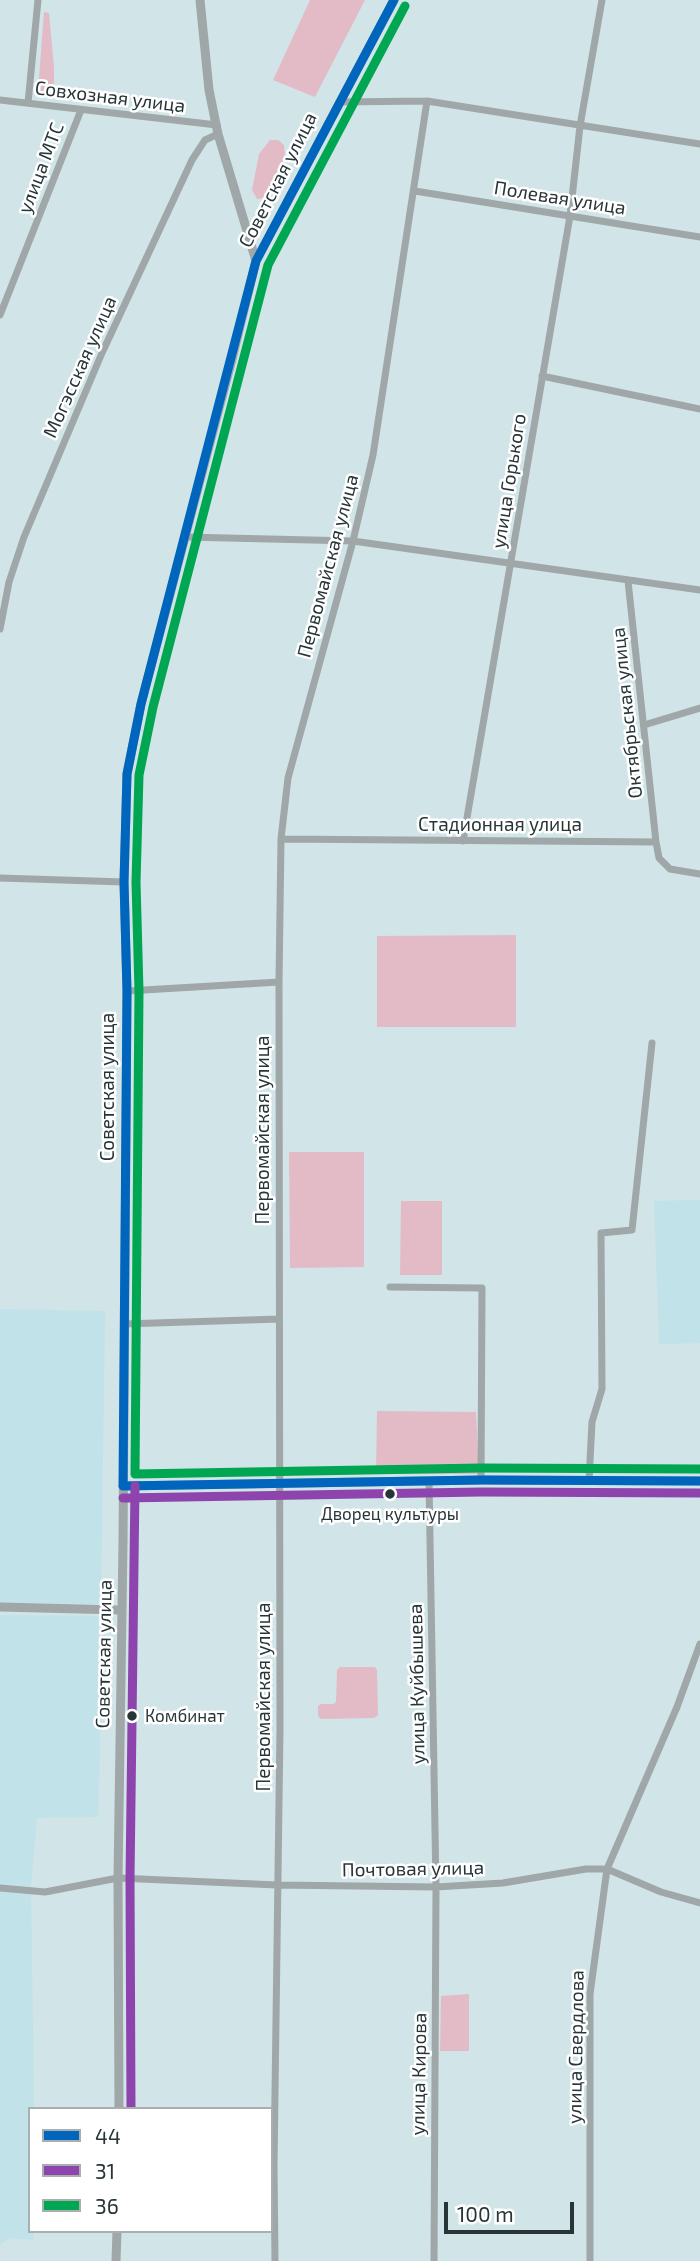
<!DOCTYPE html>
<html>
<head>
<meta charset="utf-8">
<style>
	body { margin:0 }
	#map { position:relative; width:700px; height:2261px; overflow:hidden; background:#d1e4e7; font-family:"Exo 2",sans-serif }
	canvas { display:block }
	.legend { position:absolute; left:28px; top:2107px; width:245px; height:126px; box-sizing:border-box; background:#fff; border:2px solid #a9aeaf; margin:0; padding:9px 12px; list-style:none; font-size:21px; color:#273537 }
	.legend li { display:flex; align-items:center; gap:14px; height:35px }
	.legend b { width:35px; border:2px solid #a9aeaf }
	.scale { position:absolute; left:444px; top:2202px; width:130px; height:32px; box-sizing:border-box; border:4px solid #273537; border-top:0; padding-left:9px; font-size:21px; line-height:24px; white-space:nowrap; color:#273537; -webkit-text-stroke:5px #fff; paint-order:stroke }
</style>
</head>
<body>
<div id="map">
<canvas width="700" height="2261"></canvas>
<ul class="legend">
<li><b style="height:9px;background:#0065bd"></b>44</li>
<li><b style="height:9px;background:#8e44ad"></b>31</li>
<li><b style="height:9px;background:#00a651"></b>36</li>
</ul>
<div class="scale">100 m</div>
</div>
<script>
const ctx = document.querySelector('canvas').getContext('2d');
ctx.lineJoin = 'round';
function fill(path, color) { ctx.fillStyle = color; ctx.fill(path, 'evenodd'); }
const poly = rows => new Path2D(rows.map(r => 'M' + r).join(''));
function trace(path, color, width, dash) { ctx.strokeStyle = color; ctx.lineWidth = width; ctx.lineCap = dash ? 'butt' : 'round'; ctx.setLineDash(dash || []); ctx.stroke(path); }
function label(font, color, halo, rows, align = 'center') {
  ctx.font = font + ' "Exo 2",sans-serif'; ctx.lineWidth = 5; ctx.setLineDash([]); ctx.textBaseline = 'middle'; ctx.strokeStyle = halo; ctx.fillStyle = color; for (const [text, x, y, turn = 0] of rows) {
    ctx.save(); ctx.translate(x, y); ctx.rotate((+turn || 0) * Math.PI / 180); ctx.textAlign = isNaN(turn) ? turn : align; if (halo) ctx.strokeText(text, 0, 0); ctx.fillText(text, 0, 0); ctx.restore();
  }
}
const built = poly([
	[700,1200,700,1343,659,1344,654,1201],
	[0,1309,105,1311,101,1604,0,1603],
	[0,1615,98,1616,100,1746,98,1817,37,1818,31,1885,34,2109,30,2109,30,2231,34,2231,33,2240,9,2238,0,2245]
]);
const green = poly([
	[310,0,365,0,315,97,273,80],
	[44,12,49,13,54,68,54,87,48,92,38,91],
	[270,140,278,140,284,145,285,158,267,198,257,199,252,190,259,154],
	[516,935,516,1027,377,1027,377,936],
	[289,1152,364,1152,364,1267,290,1268],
	[401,1201,442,1201,442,1275,400,1275],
	[377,1411,476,1412,479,1474,376,1474],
	[340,1667,375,1667,377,1670,378,1715,374,1718,321,1719,318,1716,318,1706,321,1704,333,1704,336,1702,337,1670],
	[469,1994,469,2051,440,2051,441,1996]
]);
const minor = poly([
	[0,100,217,125],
	[427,101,700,144],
	[28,103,38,0],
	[415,191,700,237],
	[0,315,81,110],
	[542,376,700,409],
	[185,537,353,541,700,590],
	[628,581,656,842],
	[0,629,9,582,24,537,102,353,192,160,205,140,218,134],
	[644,725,700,708],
	[281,839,656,842,659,858,670,869,700,874],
	[463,841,570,216,580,126,602,0],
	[0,878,124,882],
	[127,991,279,982],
	[390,1287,482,1288,481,1480],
	[124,1324,279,1319],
	[429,1481,436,1887,434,2261],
	[589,1481,592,1422,602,1389,601,1233,632,1230,652,1043],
	[0,1888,45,1892,118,1878,277,1885,436,1887,503,1883,586,1869,607,1869,661,1892,700,1903],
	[275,2261,274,2166,280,1728,279,982,281,839,288,778,353,541,373,455,427,101,339,102],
	[590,2261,590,1994,607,1869,677,1707,700,1644]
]);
const tertiary = poly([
	[200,0,209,90,218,134,256,261],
	[123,1486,481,1480,700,1481],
	[0,1607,121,1610],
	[119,2109,118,1878,123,1543,127,991,124,882,127,774,141,704,232,359,256,261,394,0],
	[116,2261,117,2231]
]);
const bus1 = poly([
	[123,1486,127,991,124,882,127,774,141,704,256,261,394,0],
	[123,1486,481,1480,700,1481]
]);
const bus2 = poly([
	[123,1498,481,1492,700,1493],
	[131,2109,130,1878,135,1486]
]);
const bus3 = poly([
	[405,6,268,265,153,707,139,775,136,882,139,991,135,1474,481,1468,700,1469]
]);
const markers = [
	[390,1494,6,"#273537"],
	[132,1716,6,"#273537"]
];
const busNames = [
	["Дворец культуры",390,1514],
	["Комбинат",145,1716,"left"]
];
const streetNames = [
	["Совхозная улица",110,97,7],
	["улица МТС",41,168,-69],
	["Советская улица",278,180,-63],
	["Полевая улица",560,198,9],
	["Могэсская улица",80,367,-66],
	["улица Горького",509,481,-81],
	["Первомайская улица",328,566,-75],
	["Октябрьская улица",627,713,-96],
	["Стадионная улица",500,825],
	["Советская улица",108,1087,-90],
	["Первомайская улица",263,1130,-90],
	["Советская улица",104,1654,-89],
	["улица Куйбышева",417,1684,-91],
	["Первомайская улица",264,1697,-90],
	["Почтовая улица",413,1869,-1],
	["улица Свердлова",576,2047,-89],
	["улица Кирова",419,2074,-89]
];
fill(built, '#c0e2e8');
fill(green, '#e3bbc7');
trace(minor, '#9fa7a8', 7);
trace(tertiary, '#9fa7a8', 9);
trace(bus1, '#0065bd', 9);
trace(bus2, '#8e44ad', 9);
trace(bus3, '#00a651', 9);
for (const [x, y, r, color] of markers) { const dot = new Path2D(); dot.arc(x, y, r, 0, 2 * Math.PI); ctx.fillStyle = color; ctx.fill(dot); trace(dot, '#fff', 2.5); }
label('17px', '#273537', '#fff', busNames);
label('19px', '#273537', '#fff', streetNames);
</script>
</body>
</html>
